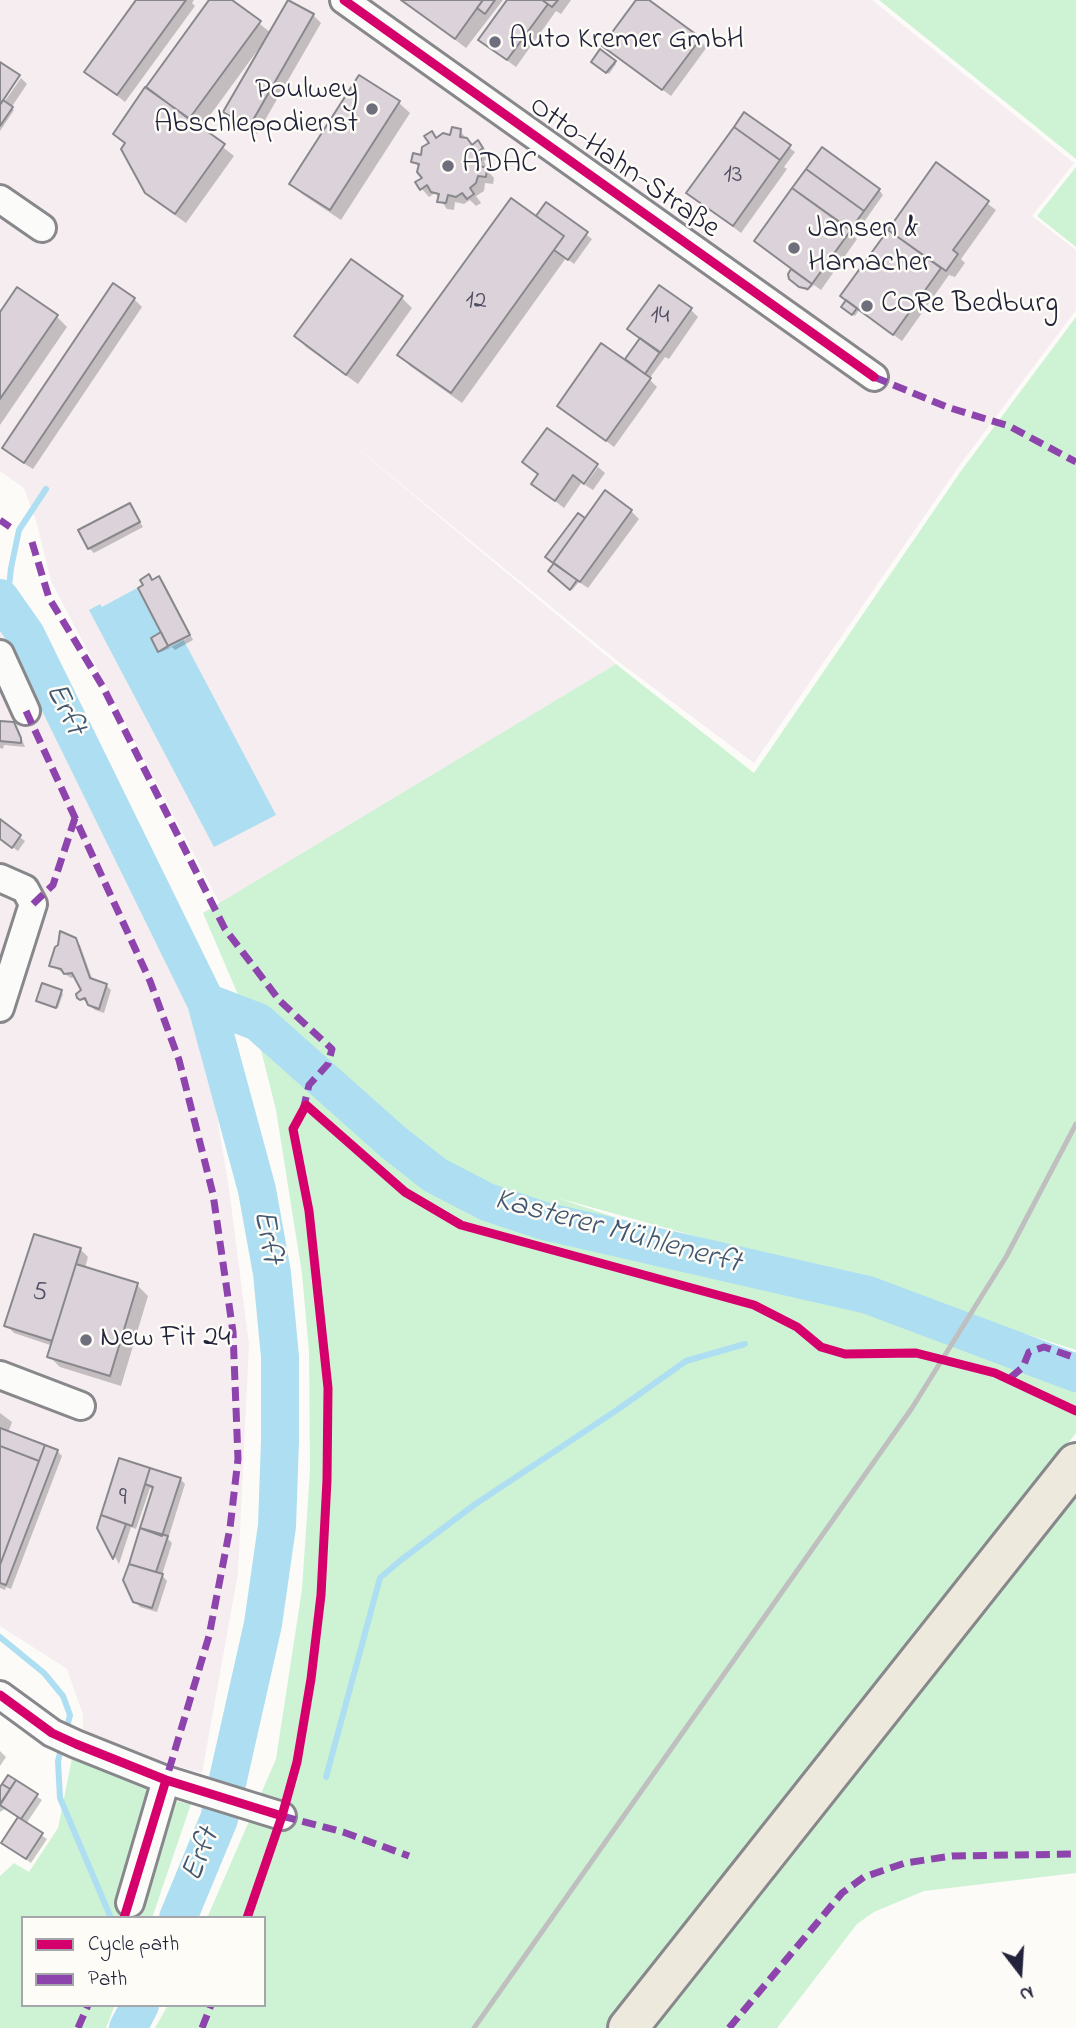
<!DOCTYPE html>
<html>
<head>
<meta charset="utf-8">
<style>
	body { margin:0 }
	#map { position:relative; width:1076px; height:2028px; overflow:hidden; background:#fcfbf8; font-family:"Indie Flower",sans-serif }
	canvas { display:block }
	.legend { position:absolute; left:21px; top:1916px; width:245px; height:91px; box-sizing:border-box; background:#fdfcf7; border:2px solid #a5a5ac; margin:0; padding:9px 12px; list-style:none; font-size:21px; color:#22223b }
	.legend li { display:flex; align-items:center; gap:14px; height:35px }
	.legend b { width:35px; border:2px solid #a5a5ac }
	.north { position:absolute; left:985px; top:1937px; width:70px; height:70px; -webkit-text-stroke:5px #fdfcf7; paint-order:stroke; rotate:163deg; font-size:19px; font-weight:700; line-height:28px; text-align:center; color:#22223b }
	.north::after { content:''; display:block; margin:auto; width:24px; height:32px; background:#22223b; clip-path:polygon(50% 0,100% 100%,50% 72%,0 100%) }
</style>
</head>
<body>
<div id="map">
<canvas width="1076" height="2028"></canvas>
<ul class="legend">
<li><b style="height:9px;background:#d6006c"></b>Cycle path</li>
<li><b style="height:9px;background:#8e44ad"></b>Path</li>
</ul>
<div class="north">N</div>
</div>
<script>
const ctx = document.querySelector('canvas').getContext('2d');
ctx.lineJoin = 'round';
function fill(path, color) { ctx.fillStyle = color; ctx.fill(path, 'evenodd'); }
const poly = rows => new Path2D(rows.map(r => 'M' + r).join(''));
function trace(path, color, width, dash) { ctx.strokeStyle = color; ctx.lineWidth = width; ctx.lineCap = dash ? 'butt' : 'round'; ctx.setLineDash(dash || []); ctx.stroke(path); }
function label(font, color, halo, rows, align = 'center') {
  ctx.font = font + ' "Indie Flower",sans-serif'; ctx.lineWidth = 5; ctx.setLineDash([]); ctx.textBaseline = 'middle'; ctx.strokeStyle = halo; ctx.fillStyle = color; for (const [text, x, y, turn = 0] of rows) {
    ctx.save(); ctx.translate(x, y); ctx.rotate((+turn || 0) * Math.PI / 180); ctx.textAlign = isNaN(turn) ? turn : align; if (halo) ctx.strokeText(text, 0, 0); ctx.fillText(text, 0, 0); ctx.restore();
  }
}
const built = poly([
	[0,0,872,0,1074,163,1032,216,1076,250,1076,310,959,466,754,763,615,659,329,425,616,664,220,904,51,581,37,524,24,488,0,471],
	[0,615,108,820,198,1030,216,1110,229,1189,249,1344,238,1573,202,1773,83,1741,83,1715,67,1669,0,1626]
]);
const green = poly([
	[879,0,1076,0,1076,159],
	[1076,167,1076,247,1037,216],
	[1076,317,1076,1350,878,1287,558,1198,868,1303,1076,1379,1076,1433,614,2028,155,2028,168,2005,264,2005,264,1918,207,1918,276,1759,302,1589,310,1471,309,1352,302,1274,276,1110,260,1046,203,913,616,664,754,773,961,471],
	[1076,1493,1076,1873,924,1891,874,1912,857,1924,777,2028,641,2028],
	[73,1753,145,1783,160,1798,191,1804,152,1918,23,1918,23,2005,115,2005,106,2028,0,2028,0,1876,14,1863,29,1872,58,1828]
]);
const water = poly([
	[137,588,160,632,150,638,158,652,183,639,276,815,214,847,89,610,100,604,102,607]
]);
const shadow = poly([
	[138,0,194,0,192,3,195,6,125,102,87,72],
	[211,0,230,0,271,33,313,15,321,23,257,134,233,120,225,112,262,48,260,47,200,129,234,156,186,223,158,203,147,192,126,145,115,134],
	[403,0,503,0,466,48],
	[509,0,571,0,561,14,556,11,516,67,489,47],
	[638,0,646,0,707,47,671,96,604,46],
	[614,62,616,64,609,74,595,64],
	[359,77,399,103,410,113,341,220,302,194,291,184],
	[21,78,27,84,11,108,14,110,0,131,0,108],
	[745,115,795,152,784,167,787,169,741,233,689,193],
	[460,131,473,146,478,143,486,150,490,156,484,161,488,171,494,178,493,184,485,183,484,191,476,196,481,203,476,206,470,200,464,204,455,202,454,210,447,209,435,193,429,197,422,189,424,178,420,168,413,161,422,157,431,143,432,133,438,139,452,137],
	[936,165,996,210,961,259,965,263,955,277,949,275,902,341,859,310,855,316,845,309,848,301,842,296],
	[879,190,883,195,854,236,857,239,821,290,814,285,807,291,793,280,789,274,792,270,756,241],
	[547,204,592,239,574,264,566,258,462,403,410,366,400,355,543,223],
	[402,298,412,308,358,384,306,347,296,336],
	[134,299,142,307,33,469,12,456,5,448],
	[690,309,698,317,669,359,665,357,649,379,657,387,614,447,559,406,631,366,632,365,627,359,641,339],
	[0,315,57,317,67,327,0,425],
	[548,430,582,482,564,508,533,484,539,475,525,462],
	[598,467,605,473,593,490,585,485],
	[129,505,143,527,94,553,89,548],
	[631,511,639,519,588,588,579,582,572,590,551,571,556,564,548,557,578,515,586,520],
	[149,577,154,581,159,578,164,583,190,633,169,644,169,648,191,636,193,640,175,650,172,647,161,652,159,651,166,640,145,586],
	[0,722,13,724,18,729,25,747,4,745,3,749,0,748],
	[0,822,25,841,18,851,0,838],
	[74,940,80,945,93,981,106,985,111,990,104,1013,95,1010,79,996,83,991,76,977,71,978,51,965],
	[61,992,63,994,58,1008,40,1003],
	[80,1249,88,1257,85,1268,137,1285,148,1296,121,1386,60,1367,49,1356,53,1346,14,1333,6,1325],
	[0,1413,12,1422,8,1433,57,1451,62,1456,11,1589,6,1587,5,1590,0,1588],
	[120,1460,180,1479,185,1484,168,1539,172,1543,162,1575,167,1581,157,1612,140,1607,135,1601,154,1490,150,1488,136,1529,131,1527,119,1564,99,1528],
	[0,1751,6,1757,0,1766],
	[9,1777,42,1800,26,1824,47,1839,31,1863,3,1843,20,1818,5,1809,0,1812,0,1785,2,1787]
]);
const stream = poly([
	[7,606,11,568,19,530,46,489],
	[0,1637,44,1673,63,1696,70,1715,66,1731],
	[62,1745,58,1761,60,1798,111,1918],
	[326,1777,380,1578,401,1560,474,1505,617,1410,686,1361,745,1344]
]);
const river = poly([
	[0,598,26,635,206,1002,257,1190,272,1273,280,1357,280,1441,277,1526,263,1624,219,1819,178,1918],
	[206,1002,258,1022,393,1142,435,1175,487,1202,544,1221,868,1295,1076,1373],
	[128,2028,140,2005]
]);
const building = poly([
	[136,0,186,0,117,95,84,72,136,0],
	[209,0,232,0,261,21,189,119,146,87,209,0],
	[288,0,314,14,249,127,223,112,288,0],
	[401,0,483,0,455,39,401,0],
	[483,0,495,0,485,14,477,8,483,0],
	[507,0,542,0,548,4,507,60,478,40,507,0],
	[542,0,558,0,552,7,542,0],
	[636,0,649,0,701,38,662,90,602,46,636,0],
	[600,49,616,61,606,73,591,62,600,49],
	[0,62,20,75,0,105,0,62],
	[359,75,400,101,330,210,289,184,359,75],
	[145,87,225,144,175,214,145,193,121,149,125,143,113,134,145,87],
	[3,100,13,107,0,126,0,105,3,100],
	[744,112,791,145,780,160,734,127,744,112],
	[452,127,461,129,460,137,467,138,472,145,478,140,483,148,477,153,481,159,480,166,487,168,486,177,478,176,476,183,470,188,474,194,467,199,462,193,456,197,448,195,446,203,437,202,439,194,431,192,427,185,420,190,415,182,422,178,417,172,419,164,411,162,413,153,421,155,422,147,429,143,424,136,432,131,436,138,443,133,450,135,452,127],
	[734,127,780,160,733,226,686,193,734,127],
	[822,147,880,189,864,211,806,169,822,147],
	[936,162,989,201,953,250,958,254,946,271,888,230,936,162],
	[806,169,864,211,850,230,792,188,806,169],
	[792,188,851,230,812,284,754,241,792,188],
	[511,198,564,236,451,393,397,355,511,198],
	[546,202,588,232,568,260,554,250,564,236,536,216,546,202],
	[888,230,941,268,893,335,840,296,888,230],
	[351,259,403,296,346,375,294,336,351,259],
	[791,269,812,284,808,289,799,287,789,279,788,274,791,269],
	[113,283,135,298,24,463,2,448,113,283],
	[659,285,692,308,660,353,627,329,659,285],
	[17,287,58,315,0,399,0,312,17,287],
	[846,300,857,308,852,315,841,307,846,300],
	[640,338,660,352,645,374,625,359,640,338],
	[601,343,651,378,606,441,557,406,601,343],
	[547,428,598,464,584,484,573,475,555,501,531,484,538,474,522,462,547,428],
	[605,490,632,510,580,582,553,563,605,490],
	[130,503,140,522,88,549,78,530,130,503],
	[578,513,585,518,553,563,545,557,578,513],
	[554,563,577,580,570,590,548,571,554,563],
	[149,574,152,580,159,576,190,635,168,646,138,588,143,585,140,580,149,574],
	[161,632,168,646,158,652,151,638,161,632],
	[0,721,14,722,21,738,21,743,0,741,0,721],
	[0,819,21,835,12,848,0,839,0,819],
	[60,931,76,938,90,978,107,984,99,1009,88,1005,85,998,80,1000,77,998,76,994,81,990,72,973,64,974,61,969,49,966,55,947,58,945,60,931],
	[42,983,62,990,56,1008,36,1001,42,983],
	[34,1234,81,1248,52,1341,4,1326,34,1234],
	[76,1264,138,1283,110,1376,47,1357,76,1264],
	[0,1428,45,1445,39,1461,0,1446,0,1428],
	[45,1445,58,1450,6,1585,0,1583,0,1565,45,1445],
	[0,1446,39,1461,0,1565,0,1446],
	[119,1458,150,1468,132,1526,101,1515,119,1458],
	[150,1468,181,1478,162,1536,140,1528,153,1487,145,1484,150,1468],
	[101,1515,126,1524,113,1559,97,1528,101,1515],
	[140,1528,168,1536,156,1572,129,1564,140,1528],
	[129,1564,163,1574,152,1608,133,1602,123,1580,129,1564],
	[8,1775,16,1780,10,1789,2,1784,8,1775],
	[16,1780,38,1794,21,1819,0,1805,16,1780],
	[2,1784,10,1789,0,1804,0,1787,2,1784],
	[18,1817,43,1833,26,1859,1,1843,18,1817]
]);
const street = poly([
	[344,0,874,377],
	[0,199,42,228],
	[0,654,26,711],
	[0,878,25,889,33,904,0,1008],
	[0,1375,81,1406],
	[0,1695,52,1733,76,1744,166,1780,282,1816],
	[130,1903,166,1780]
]);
const primary = poly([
	[628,2028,1076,1463]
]);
const rail = poly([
	[474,2028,912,1408,1006,1257,1076,1124]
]);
const quiet = poly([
	[874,377,947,407,1009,426,1076,462],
	[0,520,10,527],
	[32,542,49,598,103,687,225,929,280,1001,332,1049,328,1064,309,1085,303,1110],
	[26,711,150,981,179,1060,213,1194,233,1332,238,1459,230,1528,209,1636,166,1780],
	[33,904,53,885,75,818],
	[1010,1378,1023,1367,1029,1352,1044,1347,1076,1358],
	[282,1816,343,1832,409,1856],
	[78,2028,88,2005],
	[202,2028,211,2005],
	[729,2028,842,1893,864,1877,905,1863,952,1856,1076,1854]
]);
const cycleway = poly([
	[344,0,874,377],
	[0,1695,52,1733,76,1744,166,1780,282,1816],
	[124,1918,166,1780],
	[247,1918,282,1816,297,1762,311,1679,321,1595,327,1480,328,1388,309,1211,293,1129,306,1105,405,1192,461,1225,754,1305,797,1327,821,1347,845,1354,916,1353,995,1373,1076,1411]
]);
const markers = [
	[495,42,7,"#6e6e7d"],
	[372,109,7,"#6e6e7d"],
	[448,166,7,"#6e6e7d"],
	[794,248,7,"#6e6e7d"],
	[867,306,7,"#6e6e7d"],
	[86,1340,7,"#6e6e7d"]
];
const numberNames = [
	["13",733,177],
	["12",476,303],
	["14",660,318],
	["5",40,1295],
	["9",123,1500]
];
const poiNames = [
	["Auto Kremer GmbH",509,42],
	["Poulwey",358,92,"right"],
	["Abschleppdienst",358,126,"right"],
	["ADAC",462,166],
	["Jansen &",808,231],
	["Hamacher",808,265],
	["CORe Bedburg",881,306],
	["New Fit 24",100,1340]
];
const streetNames = [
	["Otto-Hahn-Straße",623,169,35]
];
const waterNames = [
	["Erft",63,710,64],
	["Kasterer Mühlenerft",617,1234,15],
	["Erft",265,1237,80],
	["Erft",203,1856,-68]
];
fill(built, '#f5edf0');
fill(green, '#cef3d4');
fill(water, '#aedef1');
fill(shadow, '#0003');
trace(stream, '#aedef1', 6);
trace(river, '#aedef1', 38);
fill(building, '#dcd3da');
trace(building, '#88888c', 2);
trace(street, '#88888c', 32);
trace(primary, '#88888c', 44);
trace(street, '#fbfbf9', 26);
trace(primary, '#edeadd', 38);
trace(rail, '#bfbfc0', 5);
trace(quiet, '#8e44ad', 7, [14, 7]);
trace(cycleway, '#d6006c', 9);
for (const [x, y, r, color] of markers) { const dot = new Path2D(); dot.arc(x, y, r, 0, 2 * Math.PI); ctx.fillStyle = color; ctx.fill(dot); trace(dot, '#fdfcf7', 2.5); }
label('26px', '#504e63', null, numberNames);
label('30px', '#22223b', '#fdfcf7', poiNames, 'left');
label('30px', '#22223b', '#fdfcf7', streetNames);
label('italic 32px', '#425771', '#fdfcf7', waterNames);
</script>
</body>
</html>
